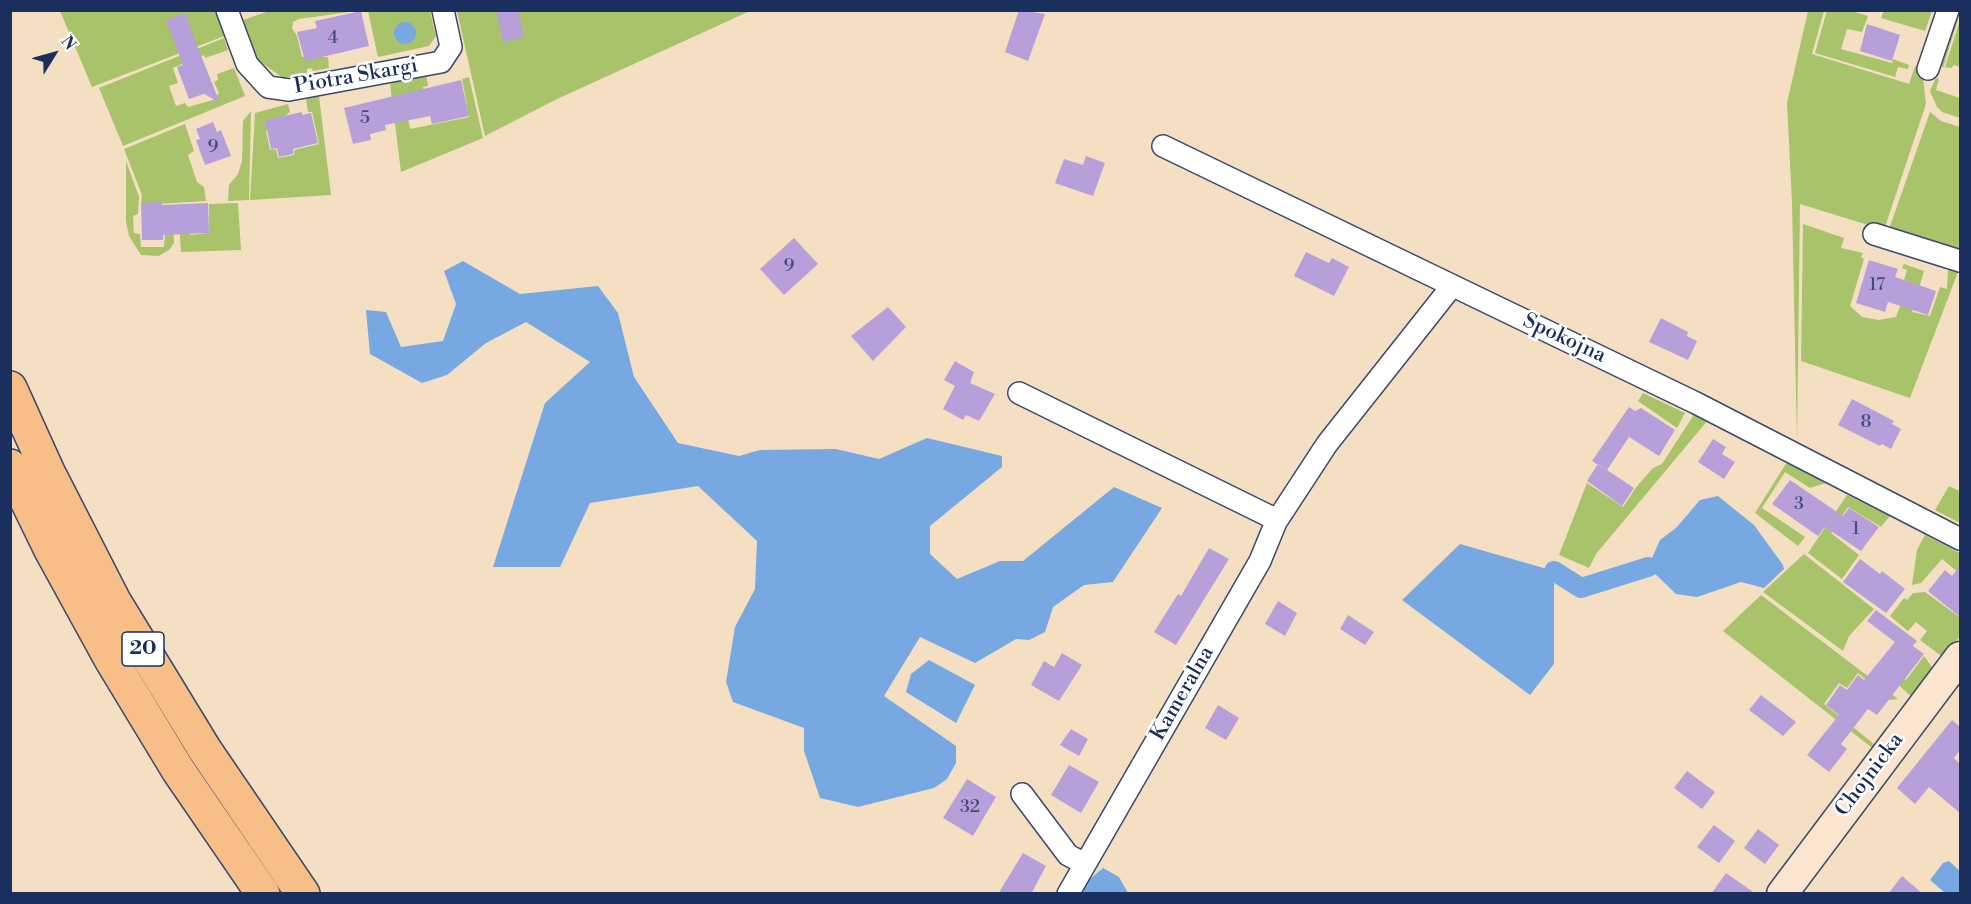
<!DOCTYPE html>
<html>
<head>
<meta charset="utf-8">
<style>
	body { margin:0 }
	#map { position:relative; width:1971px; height:904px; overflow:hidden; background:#f4dfc3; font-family:"Libre Bodoni",serif }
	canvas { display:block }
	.frame { position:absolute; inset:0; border:12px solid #1b2f5e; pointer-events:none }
	.north { position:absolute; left:24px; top:24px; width:60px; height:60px; -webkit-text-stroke:4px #fff; paint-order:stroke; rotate:53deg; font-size:16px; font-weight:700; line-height:24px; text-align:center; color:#1b2f5e }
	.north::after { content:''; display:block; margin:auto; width:21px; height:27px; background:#1b2f5e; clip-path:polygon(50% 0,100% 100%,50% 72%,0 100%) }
</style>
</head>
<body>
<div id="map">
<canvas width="1971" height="904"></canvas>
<div class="frame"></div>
<div class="north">N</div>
</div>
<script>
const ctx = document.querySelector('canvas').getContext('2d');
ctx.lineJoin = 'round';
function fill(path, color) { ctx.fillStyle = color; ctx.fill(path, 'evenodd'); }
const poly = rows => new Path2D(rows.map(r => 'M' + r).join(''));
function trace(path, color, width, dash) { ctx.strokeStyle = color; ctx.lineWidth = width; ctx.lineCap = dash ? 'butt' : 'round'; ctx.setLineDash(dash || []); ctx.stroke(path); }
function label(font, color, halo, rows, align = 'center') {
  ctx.font = font + ' "Libre Bodoni",serif'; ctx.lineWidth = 5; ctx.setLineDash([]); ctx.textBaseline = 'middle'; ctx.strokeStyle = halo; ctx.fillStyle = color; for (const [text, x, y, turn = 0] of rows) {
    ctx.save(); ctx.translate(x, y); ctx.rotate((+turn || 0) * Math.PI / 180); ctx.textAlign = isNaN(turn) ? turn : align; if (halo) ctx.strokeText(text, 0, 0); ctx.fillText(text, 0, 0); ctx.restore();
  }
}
const green = poly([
	[1827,10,1852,11,1868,16,1862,32,1847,29,1841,49,1892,63,1893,59,1909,65,1908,69,1898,67,1895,77,1815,53],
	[1884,10,1932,10,1932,11,1925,31,1881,18],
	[60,11,218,11,227,35,92,87],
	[269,11,356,11,299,19,293,22,292,28,297,36,302,57,322,53,323,57,328,57,329,68,313,71,311,68,307,69,307,73,283,78,258,60,243,20],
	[368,11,430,11,436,36,429,46,378,57],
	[457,11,750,11,557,99,485,136],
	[1808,11,1824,11,1812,54,1909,84,1915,66,1922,69,1926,104,1884,230,1800,204,1797,441,1792,202,1787,103],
	[1957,11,1960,11,1960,13,1943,68,1941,66],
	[1960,20,1960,67,1954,65,1951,68,1945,67],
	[224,38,228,50,205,58,204,55,173,68,178,83,169,86,176,106,185,103,188,107,213,100,219,93,214,82,218,80,217,74,234,68,245,96,123,146,99,88],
	[426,73,428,86,423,87,424,92,404,97,410,129,469,117,462,79,469,77,483,138,401,172,390,84,397,82,397,79],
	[1936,78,1939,79,1936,90,1960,98,1960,118,1942,112,1937,107,1930,91],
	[319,96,331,195,250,200,255,113,288,104,290,112,266,131,270,150,276,149,278,158,294,155,294,150,319,144,312,112,308,112,306,99],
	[251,111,249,200,228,201,229,185,238,174,242,161,243,121],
	[1930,112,1941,121,1960,127,1960,250,1888,232],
	[185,124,194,151,188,155,197,182,204,187,206,201,141,205,142,195,124,149],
	[126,161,139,197,138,214,133,216,134,233,140,234,141,247,164,247,165,233,172,206,174,243,170,249,159,256,141,255,129,236,126,221],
	[238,203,241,250,181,252,178,208,188,206,190,235,209,233,209,204],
	[1803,224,1844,238,1841,248,1863,253,1861,257,1864,259,1850,306,1862,317,1879,320,1896,317,1909,283,1904,280,1907,270,1902,268,1904,264,1924,271,1912,312,1930,316,1940,287,1947,289,1948,270,1958,272,1910,398,1801,361],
	[1643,393,1685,413,1677,428,1638,401],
	[1695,413,1708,420,1596,554,1589,568,1559,555,1587,483,1623,507,1637,486,1653,468,1662,464],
	[1787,462,1826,483,1810,488,1785,472,1762,508,1805,537,1798,546,1755,513],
	[1949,486,1960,491,1960,523,1935,510],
	[1847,495,1890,516,1881,527,1848,507,1831,533,1859,555,1842,579,1808,553],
	[1925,535,1960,553,1960,574,1942,559,1921,583,1912,585,1917,550],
	[1804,554,1874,609,1849,636,1843,651,1763,592],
	[1925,592,1958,616,1960,614,1960,636,1944,658,1920,640,1927,631,1916,622,1908,631,1890,616,1904,598,1907,600,1913,593],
	[1761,595,1898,699,1890,700,1858,673,1847,688,1839,683,1824,704,1874,744,1871,747,1723,631],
	[1924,656,1934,670,1912,697,1877,666,1880,661,1906,680]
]);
const water = poly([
	'394 33a11 11 0 1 1 22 0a11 11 0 1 1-22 0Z',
	[463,261,520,294,598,286,618,313,634,377,678,443,739,456,760,450,836,449,879,459,927,438,1002,456,1002,467,930,526,930,554,957,579,1000,561,1023,561,1114,487,1162,508,1113,582,1084,585,1053,607,1045,632,1029,640,1016,639,975,663,920,637,884,696,956,746,956,763,947,779,934,788,858,807,820,798,804,751,804,728,733,702,726,682,735,627,755,589,757,541,698,486,590,503,560,567,493,567,545,403,590,362,526,322,486,343,447,375,422,383,370,354,366,310,386,312,401,347,443,341,456,304,444,271],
	[1718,496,1754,525,1783,565,1784,569,1764,588,1741,582,1697,597,1676,594,1648,567,1660,540,1676,528,1700,500],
	[1460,544,1554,571,1554,664,1530,695,1402,600],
	[929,660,975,685,956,723,906,692,911,674],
	[1949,861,1960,871,1960,893,1945,893,1930,880,1943,863],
	[1103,868,1119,877,1128,893,1081,893,1090,879]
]);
const canal = poly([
	[1554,571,1581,588,1648,567]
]);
const building = poly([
	[496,10,518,10,524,37,503,42],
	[1019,10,1045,14,1028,61,1005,52],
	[361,11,369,46,305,61,297,32,317,28,315,21],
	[185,13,198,48,220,103,204,94,189,99,177,67,183,65,166,20],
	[1867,24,1900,35,1892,61,1860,51],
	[461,80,469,116,432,124,430,116,385,125,386,130,370,134,371,140,353,144,344,108],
	[302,112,302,115,311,113,318,143,293,149,293,154,279,157,277,148,271,149,265,120],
	[213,122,217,132,221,130,231,156,205,165,196,140,200,139,196,129],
	[1086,156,1105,163,1093,196,1055,183,1064,159,1083,165],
	[162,202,162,205,208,203,209,233,163,235,163,240,142,240,141,203],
	[794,238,818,264,784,295,760,269],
	[1306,252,1329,263,1332,258,1349,267,1334,296,1294,276],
	[1869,260,1898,269,1895,277,1936,291,1928,315,1888,302,1885,312,1856,303],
	[888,307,906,327,873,361,851,336],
	[1661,318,1688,332,1687,336,1697,341,1688,360,1649,342],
	[955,361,974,372,970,383,995,394,979,421,966,415,963,420,943,409,955,386,944,380],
	[1852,399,1894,421,1892,424,1901,429,1891,449,1882,444,1880,446,1838,425],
	[1629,407,1635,411,1641,408,1675,430,1659,456,1629,437,1607,470,1592,461],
	[1713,439,1726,447,1722,454,1735,462,1724,479,1698,462],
	[1598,464,1634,488,1622,506,1587,481],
	[1790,480,1843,516,1849,508,1879,527,1861,551,1825,527,1818,536,1772,504],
	[1209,548,1229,559,1176,645,1154,632,1178,594,1181,596],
	[1860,559,1880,574,1882,571,1905,589,1886,613,1843,582],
	[1960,565,1960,617,1928,591,1945,570,1952,576],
	[1278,601,1297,613,1285,636,1265,624],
	[1876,610,1917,641,1913,646,1924,654,1877,715,1868,709,1841,744,1847,749,1829,772,1807,755,1839,715,1826,705,1840,685,1847,690,1858,675,1864,680,1895,642,1867,621],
	[1348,615,1374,632,1365,645,1340,629],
	[1062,653,1082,665,1059,701,1031,685,1044,661,1054,667],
	[1761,695,1796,722,1783,736,1749,710],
	[1218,705,1239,718,1226,740,1205,728],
	[1952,720,1960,727,1960,750,1954,758,1960,764,1960,813,1929,787,1915,804,1897,788],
	[1071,729,1088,739,1079,756,1060,745],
	[1069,765,1099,782,1081,813,1051,795],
	[1687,771,1715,792,1702,809,1674,788],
	[967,779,996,797,973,836,943,818],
	[1714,825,1735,841,1719,863,1697,847],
	[1758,829,1779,845,1765,864,1744,848],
	[1023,853,1046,866,1031,894,998,894],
	[1726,873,1756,894,1711,894],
	[1902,876,1923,894,1888,894]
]);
const street = poly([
	[227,10,247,64,268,87,289,90,441,62,451,47,443,10],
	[1928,69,1948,10],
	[1163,146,1696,403,1960,539],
	[1874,234,1960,261],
	[1019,393,1269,516,1276,522],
	[1022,794,1068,855,1085,864],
	[1068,894,1260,561,1276,522,1327,444,1452,286]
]);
const secondary = poly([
	[1782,894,1960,657]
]);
const primary = poly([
	[10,388,48,472,114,601,205,750,303,894],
	[10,466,51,550,112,661,178,770,263,894]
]);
const numberNames = [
	["4",333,39],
	["5",365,119],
	["9",213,148],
	["9",789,267],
	["17",1877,286],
	["8",1866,423],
	["3",1799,505],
	["1",1856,530],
	["32",970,808]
];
const shields = [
	[143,649,42]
];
const shieldNames = [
	["20",143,649]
];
const streetNames = [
	["Piotra Skargi",356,77,-10],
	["Spokojna",1564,339,25],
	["Kameralna",1183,694,-60],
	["Chojnicka",1870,775,-53]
];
fill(green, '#a8c369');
fill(water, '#77a8e2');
trace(canal, '#77a8e2', 20);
fill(building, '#b7a0da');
trace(street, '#3c496d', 24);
trace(secondary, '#3c496d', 33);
trace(primary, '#3c496d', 36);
trace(street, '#fff', 21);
trace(secondary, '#fce5cf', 30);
trace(primary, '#f7be87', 33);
label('18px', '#424b7d', null, numberNames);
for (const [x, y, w] of shields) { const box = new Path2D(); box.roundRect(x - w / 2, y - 17, w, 34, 4.5); ctx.fillStyle = '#fff'; ctx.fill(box); trace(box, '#1b2f5e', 1.5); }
label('bold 20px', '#1b2f5e', null, shieldNames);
label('21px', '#1b2f5e', '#fff', streetNames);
</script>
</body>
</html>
